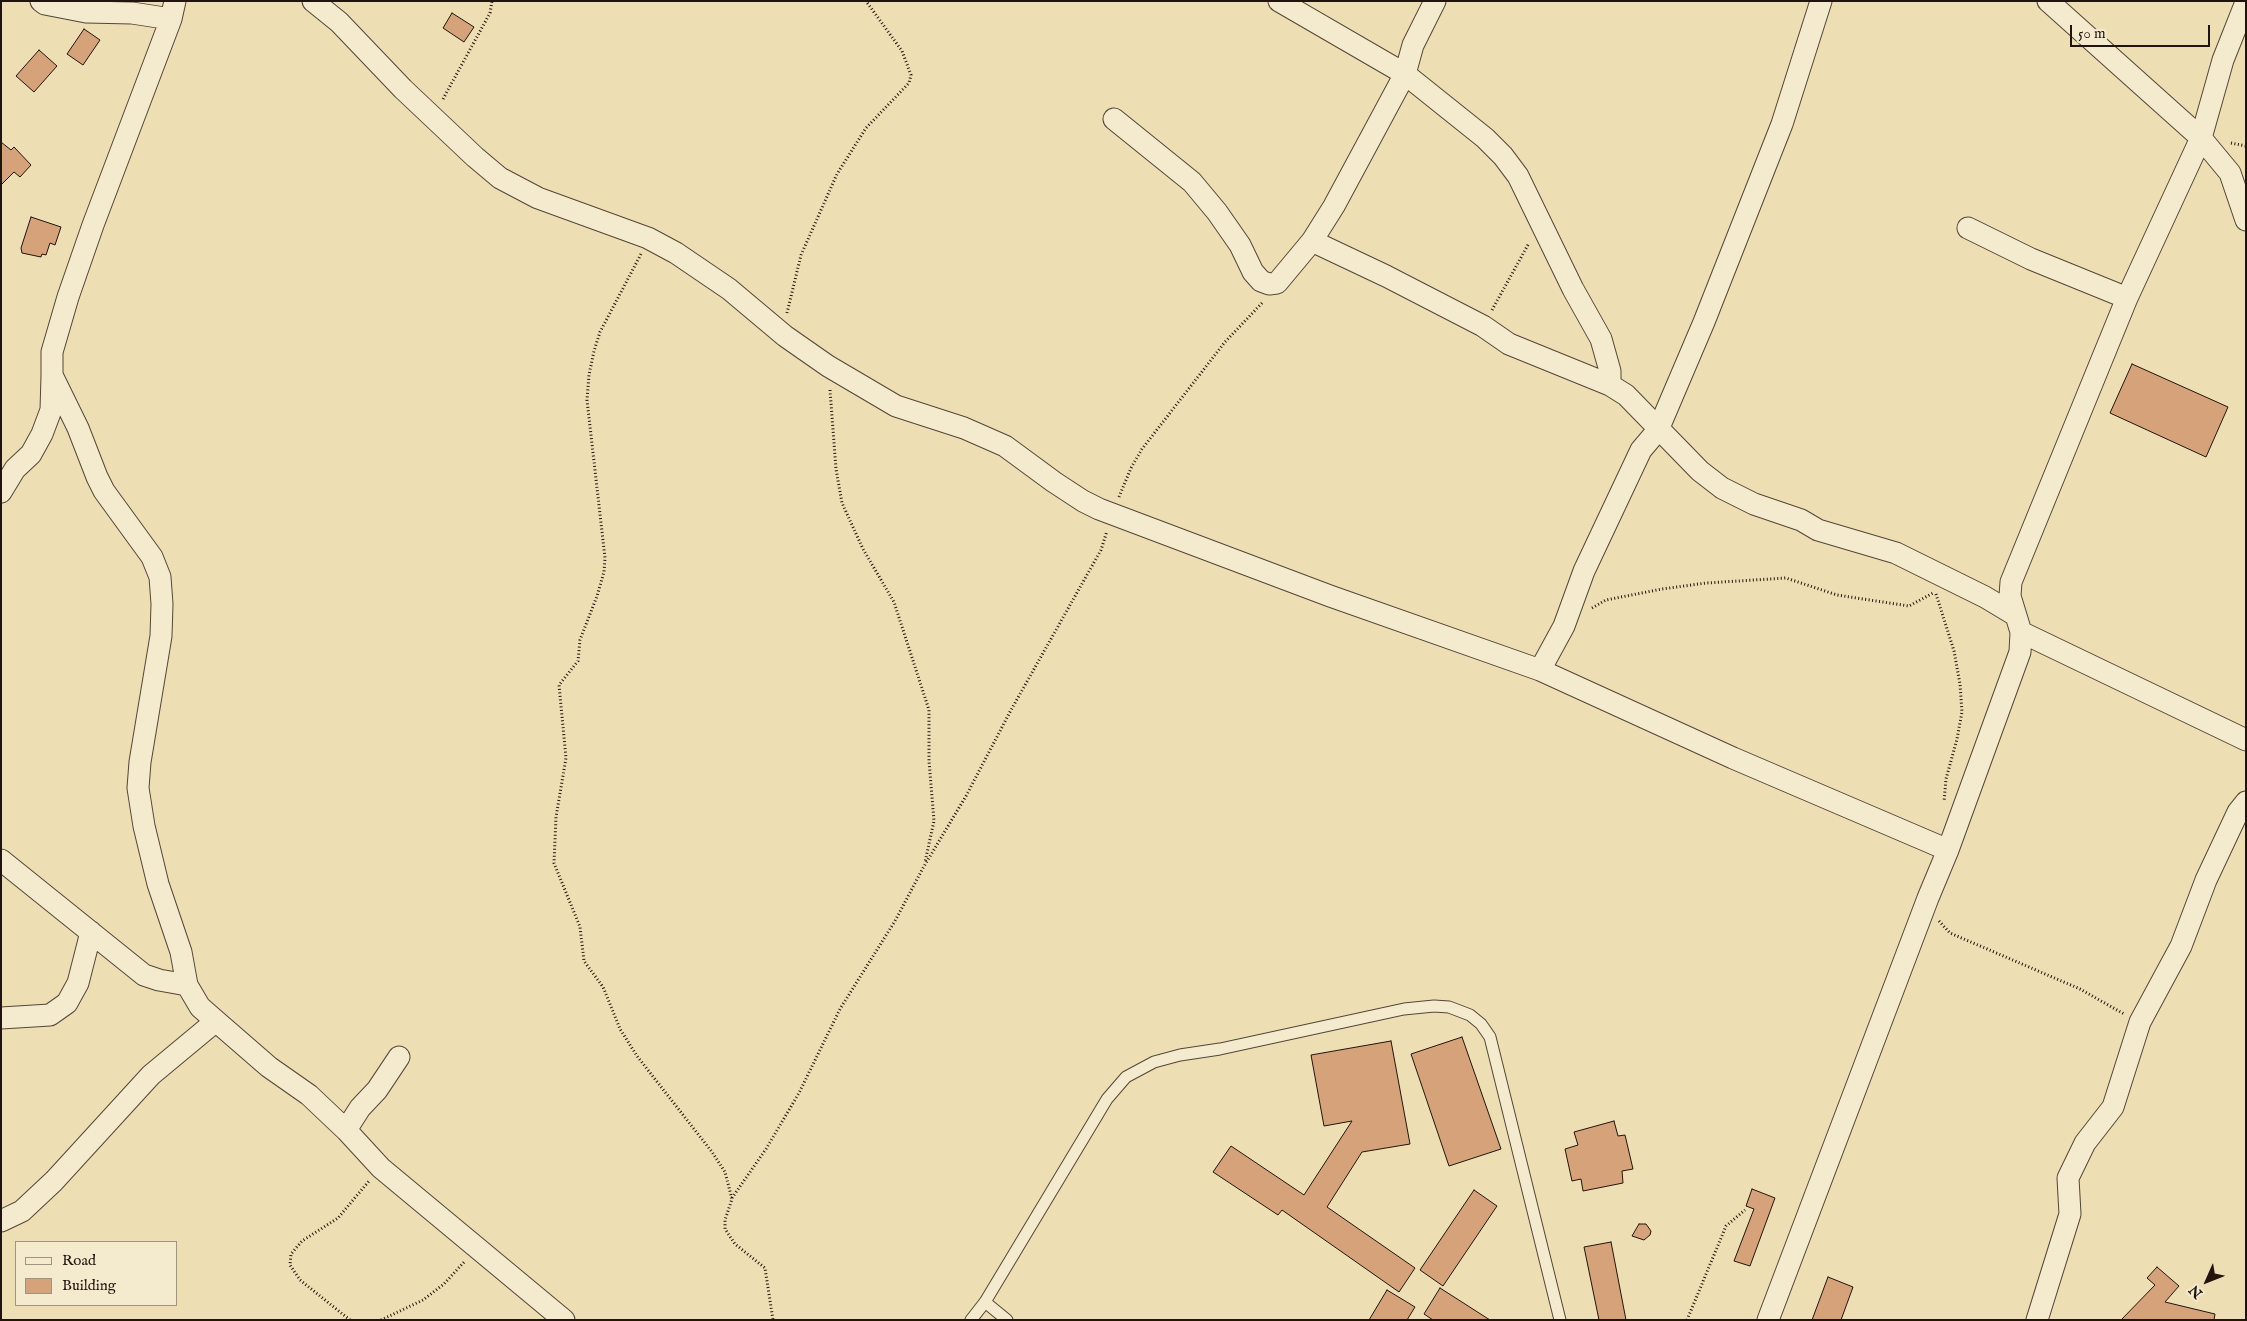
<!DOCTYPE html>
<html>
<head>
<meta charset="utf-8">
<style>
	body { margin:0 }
	#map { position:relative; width:2247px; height:1321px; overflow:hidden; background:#eedeb4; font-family:"IM FELL English",serif }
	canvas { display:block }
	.frame { position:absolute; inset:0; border:2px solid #21140c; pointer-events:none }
	.legend { position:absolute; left:15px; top:1241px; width:162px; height:65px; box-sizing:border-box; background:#f4eace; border:1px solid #a09480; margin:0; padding:6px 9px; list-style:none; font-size:15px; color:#21140c }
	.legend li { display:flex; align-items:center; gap:10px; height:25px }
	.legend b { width:25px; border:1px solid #a09480 }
	.north { position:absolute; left:2182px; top:1256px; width:50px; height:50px; -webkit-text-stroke:4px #f4eace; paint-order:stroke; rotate:226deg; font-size:14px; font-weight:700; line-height:20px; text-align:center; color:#21140c }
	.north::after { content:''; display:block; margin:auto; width:18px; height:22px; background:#21140c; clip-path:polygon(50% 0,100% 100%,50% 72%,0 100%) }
	.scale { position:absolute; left:2070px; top:25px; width:140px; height:22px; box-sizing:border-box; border:2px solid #21140c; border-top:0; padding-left:6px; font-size:15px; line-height:18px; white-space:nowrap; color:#21140c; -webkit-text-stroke:4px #f4eace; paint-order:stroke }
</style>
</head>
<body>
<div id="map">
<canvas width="2247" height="1321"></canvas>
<div class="frame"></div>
<ul class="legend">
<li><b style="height:6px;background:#f4eace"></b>Road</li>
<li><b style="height:14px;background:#d5a27a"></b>Building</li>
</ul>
<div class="north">N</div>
<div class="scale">50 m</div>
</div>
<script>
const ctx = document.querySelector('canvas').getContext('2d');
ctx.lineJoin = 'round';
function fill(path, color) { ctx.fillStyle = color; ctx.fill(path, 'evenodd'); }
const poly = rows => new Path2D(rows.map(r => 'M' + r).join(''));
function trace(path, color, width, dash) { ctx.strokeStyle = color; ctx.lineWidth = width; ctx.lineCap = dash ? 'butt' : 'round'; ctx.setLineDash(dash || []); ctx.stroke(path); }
const building = poly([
	[452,13,474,27,464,42,443,28,452,13],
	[84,29,100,40,83,65,67,54,84,29],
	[39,50,57,66,34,92,16,76,39,50],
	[1,142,11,150,14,147,31,165,20,177,14,172,1,185,1,142],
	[31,217,61,227,55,245,50,243,46,255,42,254,41,257,22,253,21,248,31,217],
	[2132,364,2228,407,2206,457,2110,413,2132,364],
	[1462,1037,1501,1149,1449,1166,1411,1054,1462,1037],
	[1391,1041,1410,1144,1362,1152,1327,1207,1415,1268,1399,1292,1282,1210,1278,1215,1213,1172,1231,1146,1304,1195,1352,1121,1324,1126,1311,1055,1391,1041],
	[1614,1121,1618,1136,1625,1135,1633,1169,1622,1171,1623,1183,1583,1191,1581,1179,1572,1181,1565,1149,1578,1145,1574,1132,1614,1121],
	[1752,1189,1775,1198,1750,1266,1734,1261,1754,1209,1746,1206,1752,1189],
	[1474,1190,1497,1206,1443,1286,1420,1270,1474,1190],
	[1639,1224,1646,1224,1651,1231,1650,1235,1644,1240,1632,1236,1639,1224],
	[1611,1242,1626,1320,1599,1320,1584,1247,1611,1242],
	[2157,1267,2179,1286,2165,1302,2215,1314,2214,1320,2121,1320,2155,1285,2147,1278,2157,1267],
	[1828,1277,1853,1287,1841,1320,1812,1320,1828,1277],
	[1440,1288,1490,1320,1433,1320,1424,1314,1440,1288],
	[1387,1290,1415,1307,1407,1320,1369,1320,1387,1290]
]);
const path = poly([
	[443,99,490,13,492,1],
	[2231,143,2246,146],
	[641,254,600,332,594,351,589,375,587,400,605,558,604,572,597,596,580,640,578,661,559,685,566,758,556,817,554,863,580,927,584,961,603,987,620,1029,637,1056,712,1152,725,1172,732,1199,725,1220,725,1229,735,1244,765,1268,773,1320],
	[1492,310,1529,243],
	[787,313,801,255,837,174,866,128,909,83,911,75,902,51,866,1],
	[830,390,836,469,842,503,863,549,894,602,929,710,929,761,934,821,925,862],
	[1119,497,1131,468,1142,449,1225,342,1263,302],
	[1936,594,1954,651,1960,684,1962,712,1957,739,1946,779,1944,802],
	[1592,608,1606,600,1662,589,1706,583,1786,578,1837,595,1909,606,1933,593],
	[1939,921,1950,933,2080,989,2124,1014],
	[732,1198,766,1149,799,1093,840,1009,895,921,923,868,966,796,1011,710,1101,550,1107,531],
	[350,1320,300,1280,290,1265,291,1254,302,1241,338,1218,369,1181],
	[381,1320,423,1300,444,1284,465,1261],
	[1687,1320,1726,1226,1745,1210]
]);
const service = poly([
	[985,1302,1007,1320],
	[971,1320,985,1302,1107,1099,1126,1077,1154,1062,1180,1055,1220,1049,1404,1009,1434,1006,1449,1007,1470,1015,1481,1024,1490,1037,1560,1320]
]);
const minor = poly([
	[41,1,45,4,86,12,132,13,171,19],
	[175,1,171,19,93,225,68,297,52,352,52,375,78,428,97,477,104,491,152,557,160,577,162,604,161,636,140,762,138,788,144,826,158,884,181,952,187,985,200,1007,216,1021,269,1067,309,1095,346,1130,381,1168,564,1320],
	[313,1,339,22,403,89,475,157,500,178,538,198,648,238,676,253,729,289,785,336,828,366,896,406,964,428,1005,446,1054,482,1083,501,1099,509,1330,596,1540,670,1733,758,1948,850],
	[1435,1,1413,45,1405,74,1485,138,1503,156,1518,176,1573,289,1601,339,1610,371,1610,385,1626,395,1700,471,1722,488,1754,504,1801,520,1818,530,1896,553,1985,597,2015,615],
	[2048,1,2201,138,2230,173,2246,220],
	[1114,119,1192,182,1217,212,1240,245,1253,272,1261,281,1269,284,1277,283,1312,241,1334,206,1405,74,1279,1],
	[1968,228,2031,259,2127,298],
	[1312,241,1386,276,1483,326,1509,344,1610,385],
	[1,492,15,469,31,454,42,434,51,410,52,375],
	[2021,632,2246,740],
	[1540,670,1564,626,1584,571,1641,450,1658,430,1704,322,1782,124,1821,1],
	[1,860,144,975,159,980,187,985],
	[1,1018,50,1015,67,1003,78,983,91,932],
	[346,1130,360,1108,377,1090,399,1057],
	[1,1221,22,1211,54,1181,151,1075,216,1021],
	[1768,1320,1928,898,1948,850,2020,652,2021,632,2010,596,2011,582,2127,298,2201,138,2223,60,2246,2],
	[2037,1320,2070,1214,2068,1178,2085,1143,2113,1107,2140,1022,2181,946,2206,880,2238,812,2246,802]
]);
fill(building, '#d5a27a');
trace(building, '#21140c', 1);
trace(service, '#544636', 13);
trace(minor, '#544636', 23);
trace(path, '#21140c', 3, [1, 2.5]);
trace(service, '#f4eace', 11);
trace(minor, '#f4eace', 21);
</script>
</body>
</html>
